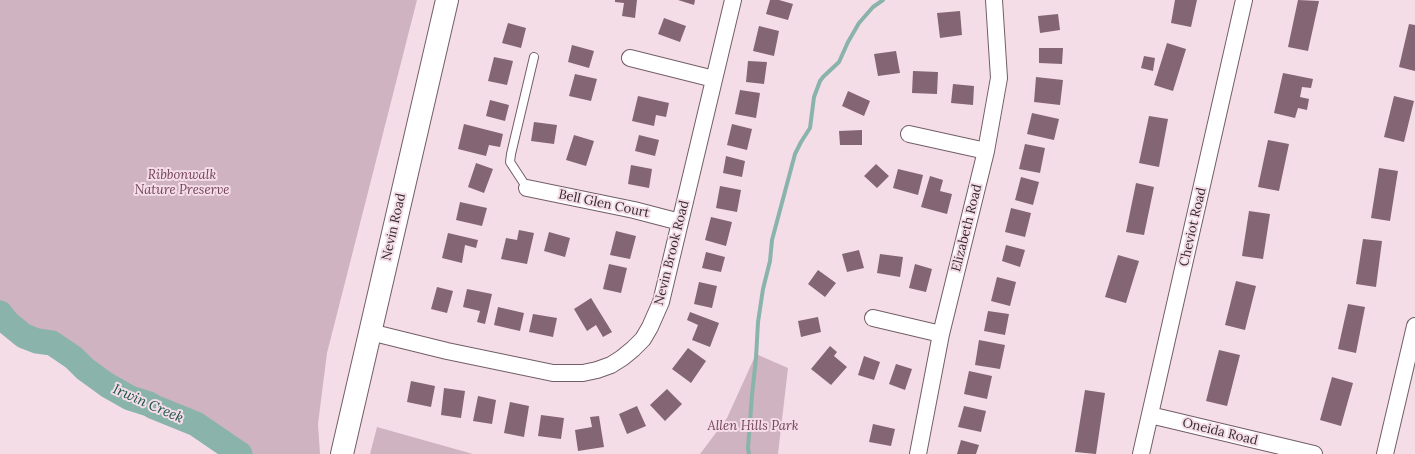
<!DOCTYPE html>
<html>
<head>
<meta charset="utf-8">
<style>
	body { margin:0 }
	canvas { display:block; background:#f5dde7 }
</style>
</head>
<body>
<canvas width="1415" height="454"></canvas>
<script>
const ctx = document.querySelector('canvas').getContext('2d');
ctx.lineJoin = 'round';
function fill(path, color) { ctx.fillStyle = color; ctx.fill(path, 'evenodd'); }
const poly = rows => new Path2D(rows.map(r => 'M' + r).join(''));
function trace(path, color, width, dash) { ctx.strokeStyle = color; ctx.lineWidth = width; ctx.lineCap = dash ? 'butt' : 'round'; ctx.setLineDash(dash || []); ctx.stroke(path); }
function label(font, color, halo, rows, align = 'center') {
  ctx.font = font + ' Lora,serif'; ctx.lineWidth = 4; ctx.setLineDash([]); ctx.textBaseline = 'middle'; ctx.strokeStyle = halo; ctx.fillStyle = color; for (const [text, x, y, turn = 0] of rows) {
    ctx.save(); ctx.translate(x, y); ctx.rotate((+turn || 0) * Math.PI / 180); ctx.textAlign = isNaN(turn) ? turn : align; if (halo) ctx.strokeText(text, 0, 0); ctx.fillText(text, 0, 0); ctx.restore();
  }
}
const green = poly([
	[0,0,417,0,327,353,318,424,320,454,240,454,196,424,154,407,149,404,130,398,107,385,85,369,74,358,52,343,37,341,24,336,8,323,0,313],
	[756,354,788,368,778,454,700,454,727,418],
	[377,427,473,454,370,454]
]);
const stream = poly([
	[749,454,748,448,752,395,756,358,758,322,763,289,770,261,772,240,795,154,801,142,810,128,814,97,820,81,823,77,839,62,848,42,859,23,873,7,883,0]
]);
const river = poly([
	[0,313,8,323,24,336,37,341,52,343,74,358,85,369,107,385,130,398,149,404,154,407,196,424,240,454]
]);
const building = poly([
	[615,0,637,0,635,18,622,16,624,3,615,2],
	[678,0,695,0,694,5],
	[770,0,779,0,793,4,788,20,766,14],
	[1175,0,1197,0,1191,27,1171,23],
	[1298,0,1319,1,1308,51,1288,47],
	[960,11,962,35,940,38,937,13],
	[1058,14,1060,30,1040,33,1038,16],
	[664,18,686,26,680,42,658,34],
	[508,23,526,28,521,48,502,43],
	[1409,24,1415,25,1415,71,1399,67],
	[759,26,779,31,774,56,753,51],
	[1167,43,1186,49,1173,91,1154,85],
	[572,45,594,51,589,68,568,62],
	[1039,48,1063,48,1062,64,1039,63],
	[896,51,900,73,878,76,874,54],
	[1144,56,1155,58,1153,71,1141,68],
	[494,57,513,61,507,85,488,81],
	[748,61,767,62,764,84,746,82],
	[913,71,938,72,937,94,912,93],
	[1283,73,1313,79,1311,88,1302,87,1300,97,1309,99,1307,110,1298,108,1295,118,1274,113],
	[575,74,597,79,591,101,569,96],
	[1036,77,1063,80,1060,105,1034,102],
	[953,84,974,86,973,105,951,103],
	[740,90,760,93,756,118,735,114],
	[848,91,870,101,864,116,842,106],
	[638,96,669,103,666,117,656,115,654,126,632,121],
	[1394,96,1414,101,1404,142,1384,137],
	[490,100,509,105,505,121,486,116],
	[1032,113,1059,119,1054,140,1027,134],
	[1149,116,1168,119,1159,167,1139,163],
	[534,122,557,125,554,144,531,141],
	[464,124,503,134,500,147,489,145,486,156,458,149],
	[732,124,752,129,747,150,727,145],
	[862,130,862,145,840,145,839,131],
	[574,135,594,141,586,166,566,160],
	[639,135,659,140,655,156,635,151],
	[1268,140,1289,144,1279,191,1258,187],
	[1025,144,1045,148,1040,173,1019,169],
	[726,156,745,161,742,177,723,173],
	[476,163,493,169,484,193,468,187],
	[876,164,889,176,877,188,864,176],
	[631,165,652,169,649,188,628,184],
	[1379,168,1398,171,1390,221,1371,218],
	[898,169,923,175,918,195,893,188],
	[930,176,943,180,940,191,952,194,947,214,921,207],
	[1021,177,1039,182,1033,205,1015,200],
	[1136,183,1154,187,1144,235,1126,232],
	[720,186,741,190,737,212,716,208],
	[460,202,487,208,482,226,456,220],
	[1011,208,1031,213,1025,237,1005,232],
	[1249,211,1270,214,1263,259,1242,256],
	[711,217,732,222,726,246,705,240],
	[519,230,534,233,527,264,501,259,506,238,517,240],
	[616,231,636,236,630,259,610,255],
	[549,232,570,238,565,257,544,251],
	[448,233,478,240,476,248,465,245,462,263,442,258],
	[1363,239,1382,241,1376,287,1356,284],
	[1006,245,1025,250,1020,267,1002,261],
	[859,250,864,268,847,272,842,254],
	[706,252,725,257,721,272,702,268],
	[880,254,903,257,900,277,877,273],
	[1118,255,1139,261,1126,303,1105,297],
	[609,264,627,268,621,293,603,289],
	[915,264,932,269,926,292,909,288],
	[818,270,836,283,825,297,808,284],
	[997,277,1016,282,1010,306,991,301],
	[1236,281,1256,286,1245,330,1225,325],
	[699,282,717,286,712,308,694,304],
	[437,287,453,291,447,313,431,309],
	[467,289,492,294,485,324,477,322,480,311,463,307],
	[591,298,612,332,603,337,596,325,587,331,574,309],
	[1348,304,1365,307,1356,353,1338,349],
	[498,307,524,313,520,331,494,325],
	[988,311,1009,314,1005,335,984,331],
	[690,312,719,323,710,347,692,340,698,325,687,320],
	[533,314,557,318,553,337,529,332],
	[818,317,821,332,801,337,798,321],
	[979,340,1005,345,1000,369,975,365],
	[830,346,837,352,834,356,847,367,831,385,811,369],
	[688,348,706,361,691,383,672,369],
	[1219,350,1240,355,1227,406,1206,401],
	[864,356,880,362,874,380,858,375],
	[896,364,912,369,905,390,889,384],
	[969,371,992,376,987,399,964,394],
	[1332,377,1353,383,1341,426,1320,420],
	[411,381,435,386,431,407,407,402],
	[444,388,465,391,461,418,441,415],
	[667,389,682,404,665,421,650,405],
	[1085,390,1105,393,1096,454,1075,452],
	[478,396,496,400,492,424,473,421],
	[510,402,529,406,524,437,504,433],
	[637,406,646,426,627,434,619,414],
	[964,406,986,411,981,432,958,427],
	[541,415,564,418,561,439,538,436],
	[599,416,604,447,578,451,575,430,592,427,590,417],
	[873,424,895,429,891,446,869,442],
	[961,440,979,445,976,454,957,454]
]);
const lane = poly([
	[527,188,510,162,511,154,534,57]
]);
const street = poly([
	[630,58,714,79],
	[909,134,986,151],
	[527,188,634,210,680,222],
	[873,318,941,334],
	[370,332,447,351,553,373,583,373,597,370,611,365,622,358,633,349,643,339,650,327,661,302,733,0],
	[1150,415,1314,454],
	[918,454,941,334,986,151,999,78,994,0],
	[1141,454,1244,0],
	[1385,454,1415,326]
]);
const secondary = poly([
	[342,454,447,0]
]);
const parkNames = [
	["Ribbonwalk",182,175],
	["Nature Preserve",182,190],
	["Allen Hills Park",753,426]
];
const streetNames = [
	["Bell Glen Court",604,204,12],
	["Nevin Road",394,227,-77],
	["Cheviot Road",1193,227,-77],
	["Elizabeth Road",967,228,-76],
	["Nevin Brook Road",672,253,-76],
	["Oneida Road",1220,432,14]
];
const waterNames = [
	["Irwin Creek",148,404,24]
];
fill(green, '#d0b3c0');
trace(stream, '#8ab3ac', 4);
trace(river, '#8ab3ac', 25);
fill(building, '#846573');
trace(lane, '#725e67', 10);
trace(street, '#725e67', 18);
trace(secondary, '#725e67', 24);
trace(lane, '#fff', 8);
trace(street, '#fff', 16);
trace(secondary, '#fff', 22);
label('italic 13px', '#73425a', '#f5dde7', parkNames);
label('13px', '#342b2f', '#f5dde7', streetNames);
label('italic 14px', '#18514a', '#f5dde7', waterNames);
</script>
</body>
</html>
